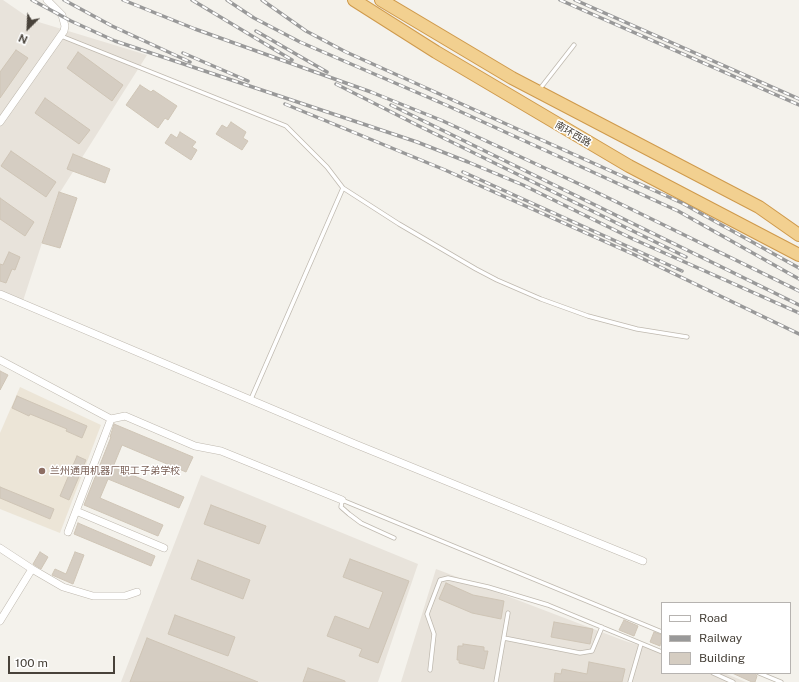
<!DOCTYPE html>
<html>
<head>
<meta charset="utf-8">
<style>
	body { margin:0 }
	#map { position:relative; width:799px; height:682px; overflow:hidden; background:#f4f2ec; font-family:"Public Sans",sans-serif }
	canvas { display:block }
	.legend { position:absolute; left:661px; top:602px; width:130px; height:72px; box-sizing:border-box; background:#fff; border:1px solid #b6b3b0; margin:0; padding:5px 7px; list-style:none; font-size:12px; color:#48423a }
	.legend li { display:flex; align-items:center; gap:8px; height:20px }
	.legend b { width:20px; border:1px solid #b6b3b0 }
	.north { position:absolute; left:8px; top:8px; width:40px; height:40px; -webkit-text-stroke:3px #fff; paint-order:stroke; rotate:204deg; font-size:11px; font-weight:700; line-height:16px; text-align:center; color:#48423a }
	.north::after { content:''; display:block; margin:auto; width:14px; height:18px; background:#48423a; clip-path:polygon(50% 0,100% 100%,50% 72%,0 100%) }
	.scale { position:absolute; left:8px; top:656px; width:107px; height:18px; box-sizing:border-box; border:2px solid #48423a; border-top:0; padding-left:5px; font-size:12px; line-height:14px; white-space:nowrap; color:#48423a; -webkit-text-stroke:3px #fff; paint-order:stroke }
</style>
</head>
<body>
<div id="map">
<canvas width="799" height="682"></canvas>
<ul class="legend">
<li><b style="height:5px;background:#fff"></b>Road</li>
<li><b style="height:5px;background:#999"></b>Railway</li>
<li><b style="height:11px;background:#d5cdc2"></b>Building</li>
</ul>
<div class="north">N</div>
<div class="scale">100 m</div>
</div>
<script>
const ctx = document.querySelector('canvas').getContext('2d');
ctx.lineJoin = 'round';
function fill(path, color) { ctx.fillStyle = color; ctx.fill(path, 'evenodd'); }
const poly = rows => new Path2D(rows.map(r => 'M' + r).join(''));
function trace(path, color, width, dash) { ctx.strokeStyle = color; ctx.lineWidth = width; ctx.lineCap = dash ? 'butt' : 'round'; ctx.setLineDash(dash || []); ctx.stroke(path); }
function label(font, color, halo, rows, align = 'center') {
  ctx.font = font + ' "Public Sans","Noto Sans SC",sans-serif'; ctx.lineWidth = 3; ctx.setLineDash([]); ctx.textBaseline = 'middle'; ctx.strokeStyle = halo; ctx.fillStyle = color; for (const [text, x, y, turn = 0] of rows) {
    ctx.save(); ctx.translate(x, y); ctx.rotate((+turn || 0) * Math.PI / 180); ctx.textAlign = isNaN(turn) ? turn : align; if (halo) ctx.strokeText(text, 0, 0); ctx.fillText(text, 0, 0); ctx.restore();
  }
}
const residential = poly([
	[0,0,3,0,32,20,147,55,57,197,22,304,0,294],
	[201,475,418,564,378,682,121,682],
	[436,569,625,641,662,652,662,673,724,673,746,682,401,682]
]);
const education = poly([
	[20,387,101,425,60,533,0,509,0,433]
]);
const building = poly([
	[16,50,28,58,0,98,0,72,16,50],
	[78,52,123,85,112,101,67,68,78,52],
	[140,85,151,92,153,90,177,106,168,120,165,118,158,128,126,105,140,85],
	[45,98,90,130,79,144,35,113,45,98],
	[231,122,246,132,243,138,248,141,242,150,216,134,222,125,227,128,231,122],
	[180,132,196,142,192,147,197,150,191,160,165,143,171,134,177,138,180,132],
	[11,151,56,182,46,197,1,166,11,151],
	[73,154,110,169,105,183,67,169,73,154],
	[59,192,77,198,60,248,42,243,59,192],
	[0,198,34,222,25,236,0,219,0,198],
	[9,252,20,257,15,270,12,269,6,283,0,281,0,264,3,265,9,252],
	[0,371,8,375,0,390,0,371],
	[17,396,87,426,82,438,66,431,67,429,30,414,29,416,12,408,17,396],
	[114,424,193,457,186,472,122,445,113,467,184,497,179,508,108,479,100,498,163,525,158,536,84,505,111,437,110,437,114,424],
	[77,456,86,460,69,500,60,496,77,456],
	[0,487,54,509,50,519,0,498,0,487],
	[211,505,266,526,259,544,204,524,211,505],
	[78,523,155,556,151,566,74,534,78,523],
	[40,552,48,557,41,569,33,564,40,552],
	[75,552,84,555,73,584,52,575,55,569,66,574,75,552],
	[350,559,409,581,378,663,359,656,362,649,327,636,335,616,369,629,383,592,343,577,350,559],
	[198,560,250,580,243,599,191,579,198,560],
	[446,583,473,595,504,601,501,619,472,613,439,599,446,583],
	[175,615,235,637,228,656,168,634,175,615],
	[624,620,638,626,634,636,619,630,624,620],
	[554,622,593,629,590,644,551,637,554,622],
	[654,632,662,635,660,646,650,642,654,632],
	[147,638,258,682,130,682,147,638],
	[463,644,484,647,484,651,488,651,484,669,459,663,459,660,457,660,458,646,463,646,463,644],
	[589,662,625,669,622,682,554,682,555,673,561,674,562,669,587,674,589,662],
	[308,668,345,681,345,682,303,682,308,668],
	[732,673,755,673,757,676,755,682,752,682,732,673]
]);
const service = poly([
	[61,36,286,126,327,167,343,188,399,224,476,269,497,280,541,299,588,316,637,329,687,337],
	[539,90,574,45],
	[251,399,343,188],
	[394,538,361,523,349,514,341,507,342,500,662,632],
	[504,638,580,653,592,651,602,627],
	[430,670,434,634,427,614,440,580,448,578,488,587,548,605,662,652],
	[713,673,733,682],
	[759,673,781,682],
	[496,682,508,613],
	[630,682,641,644]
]);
const minor = poly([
	[0,122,64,31,65,26,62,15,47,0],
	[0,294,355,444,643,561],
	[0,360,111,419,68,532],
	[111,419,125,416,195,446,221,451,342,500],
	[76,511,164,548],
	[0,548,32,569,0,621],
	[32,569,63,587,93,596,125,596,137,592]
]);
const trunk = poly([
	[354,0,436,52,629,166,799,255],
	[381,0,512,78,759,207,799,235]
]);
const rail = poly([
	[32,0,71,21,115,41,417,142,468,162,523,185,633,239,799,313],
	[64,0,112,26,190,62],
	[123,0,195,29,371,92,443,121,590,189,799,291],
	[192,0,292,60],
	[227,0,254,18,300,42,446,105,678,211,799,279],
	[262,0,306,31,346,52,682,203,799,268],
	[560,0,799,105],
	[575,0,799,99],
	[256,31,327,72],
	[183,53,248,81],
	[336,84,417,125,686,257],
	[285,104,445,170,635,255,799,334],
	[391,105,799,305],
	[463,172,682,271]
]);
const markers = [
	[42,471,4,"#8d6e63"]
];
const streetNames = [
	["南环西路",573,134,30]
];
const educationNames = [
	["兰州通用机器厂职工子弟学校",50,471]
];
fill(residential, '#e8e3db');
fill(education, '#ece5d7');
fill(building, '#d5cdc2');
trace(building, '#cfc5b6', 1);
trace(service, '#bfb9af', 5);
trace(minor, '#bfb9af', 8);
trace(trunk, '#cf9a4c', 14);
trace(service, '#fff', 3.5);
trace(minor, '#fff', 7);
trace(trunk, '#f2d090', 12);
trace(rail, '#999', 3.5);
trace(rail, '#fff', 2, [6]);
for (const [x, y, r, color] of markers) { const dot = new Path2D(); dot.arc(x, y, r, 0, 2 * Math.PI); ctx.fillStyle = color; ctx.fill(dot); trace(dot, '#fff', 1.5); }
label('10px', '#48423a', '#fff', streetNames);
label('10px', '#785e54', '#fff', educationNames, 'left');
</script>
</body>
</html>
